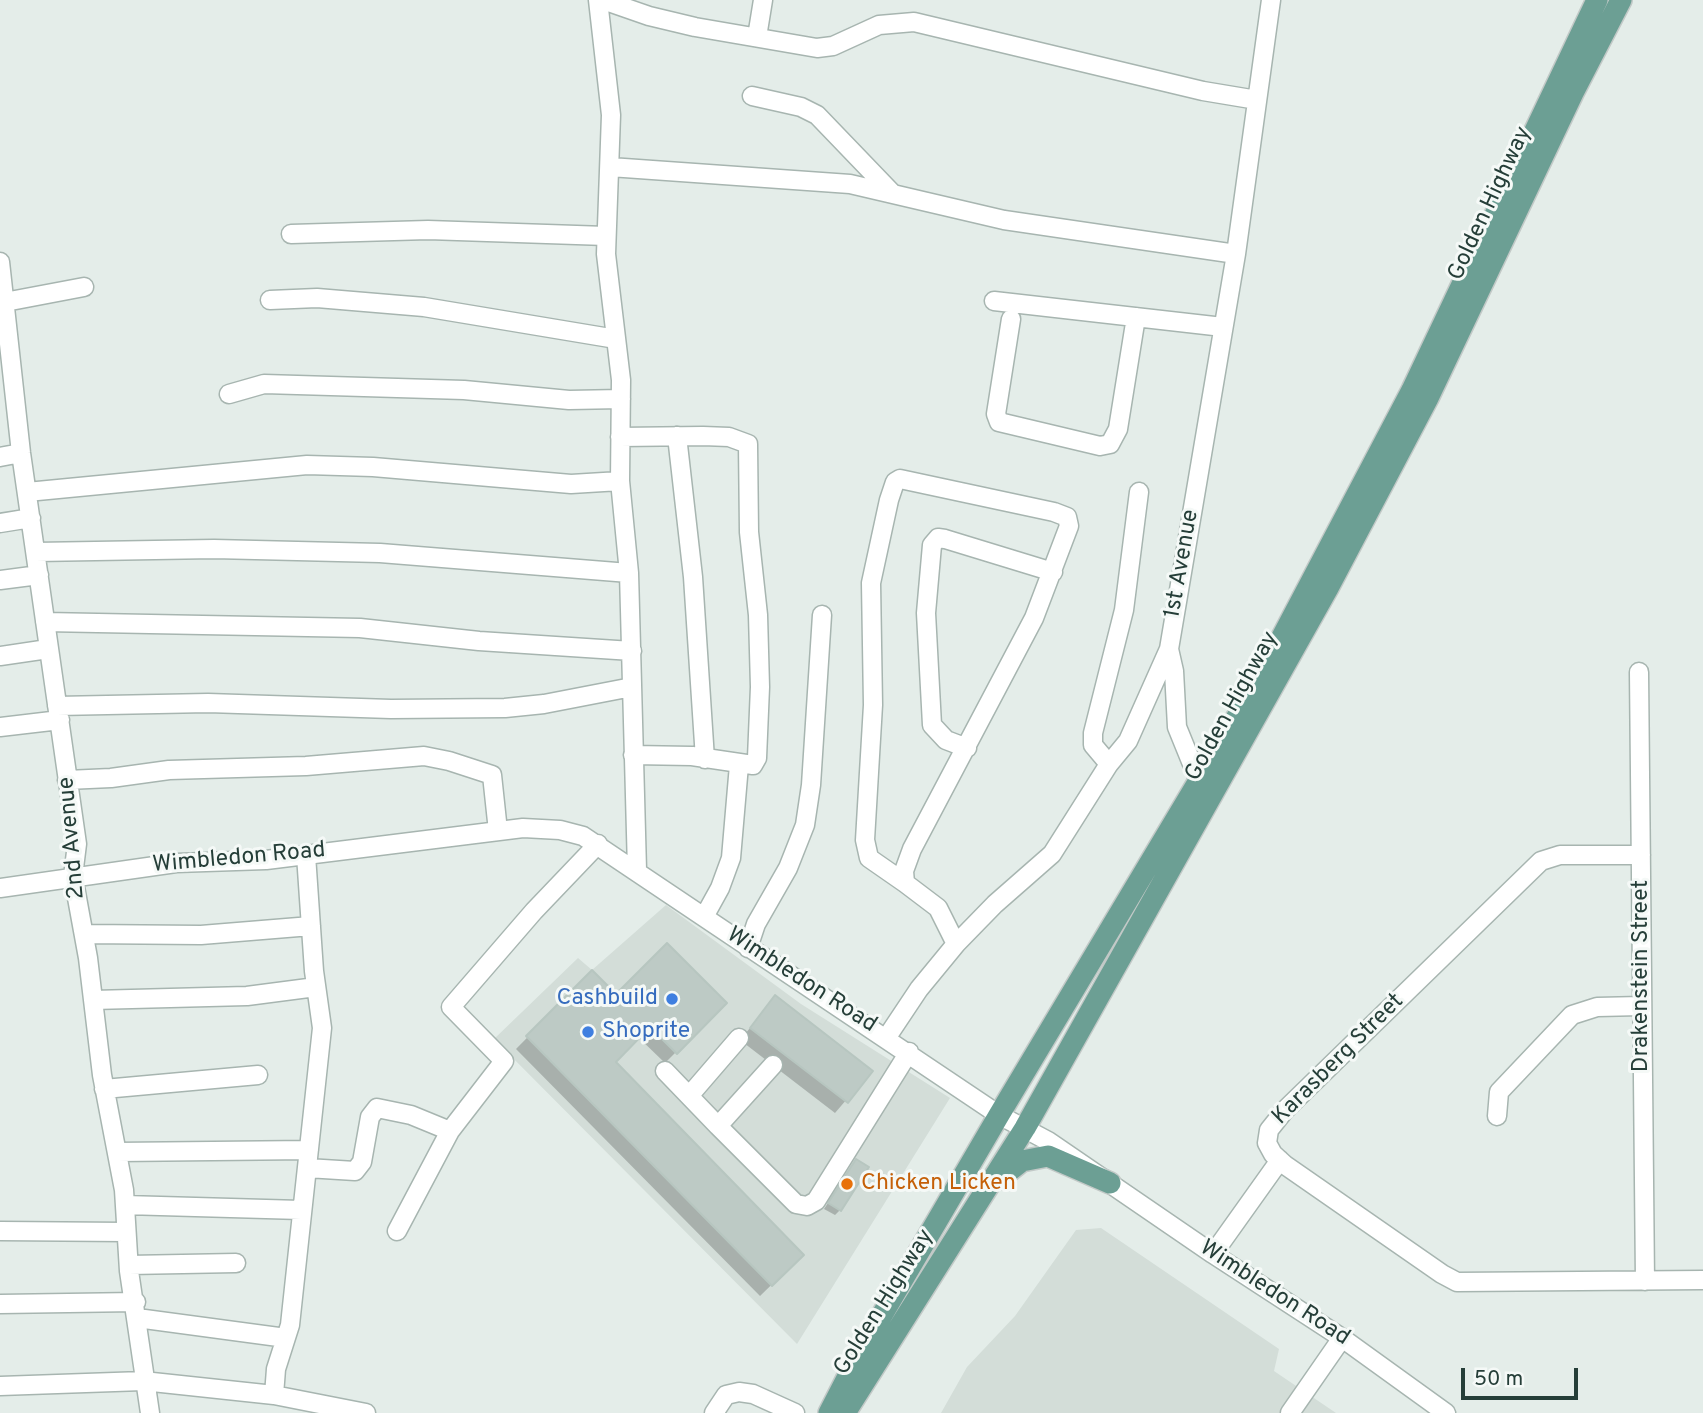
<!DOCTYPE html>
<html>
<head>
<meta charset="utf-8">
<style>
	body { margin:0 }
	#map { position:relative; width:1703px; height:1413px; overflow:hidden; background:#e4ede9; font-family:Overpass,sans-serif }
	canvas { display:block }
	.scale { position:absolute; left:1461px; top:1368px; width:117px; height:32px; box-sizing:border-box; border:4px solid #253e38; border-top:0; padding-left:9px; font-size:21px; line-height:24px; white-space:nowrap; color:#253e38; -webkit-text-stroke:5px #f5f9f7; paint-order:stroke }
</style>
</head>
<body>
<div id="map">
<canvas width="1703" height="1413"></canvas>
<div class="scale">50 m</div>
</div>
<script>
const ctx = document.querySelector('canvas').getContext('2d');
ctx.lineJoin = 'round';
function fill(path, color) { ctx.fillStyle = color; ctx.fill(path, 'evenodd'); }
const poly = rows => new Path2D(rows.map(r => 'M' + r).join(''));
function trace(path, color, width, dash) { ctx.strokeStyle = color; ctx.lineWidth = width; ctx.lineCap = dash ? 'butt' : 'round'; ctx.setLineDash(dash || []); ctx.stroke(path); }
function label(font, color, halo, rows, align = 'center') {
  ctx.font = font + ' Overpass,sans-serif'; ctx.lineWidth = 6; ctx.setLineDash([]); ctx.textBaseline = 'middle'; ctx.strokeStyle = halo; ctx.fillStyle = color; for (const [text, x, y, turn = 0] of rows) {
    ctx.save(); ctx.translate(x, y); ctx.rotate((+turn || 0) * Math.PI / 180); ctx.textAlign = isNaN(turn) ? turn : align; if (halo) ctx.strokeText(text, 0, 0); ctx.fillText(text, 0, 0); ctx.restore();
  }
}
const built = poly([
	[666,905,801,1004,950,1098,797,1344,494,1039,578,958,592,970],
	[1101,1228,1279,1349,1274,1371,1336,1413,941,1413,967,1367,1015,1316,1076,1230]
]);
const shadow = poly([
	[592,972,616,997,725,1003,665,1063,638,1037,613,1062,802,1255,760,1296,516,1049],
	[775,998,871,1071,835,1113,740,1040],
	[856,1161,840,1210,835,1215,824,1209]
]);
const building = poly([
	[667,943,727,1003,677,1054,650,1027,616,1062,804,1255,772,1286,526,1036,592,970,616,994,667,943],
	[775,995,873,1071,848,1103,750,1028,775,995],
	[856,1159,869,1167,841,1211,828,1203,856,1159]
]);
const minor = poly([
	[598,0,611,115,606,254,621,380,620,481,629,573,637,870],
	[603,0,649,16,695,27,817,48,833,46,879,25,914,22,1203,91,1257,100],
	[757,37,763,0],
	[752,96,801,107,817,115,892,193],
	[610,167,850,184,1004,220,1236,254],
	[291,234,428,230,606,236],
	[0,262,21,453,77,844,73,876,88,958,102,1075,124,1190,129,1271,150,1413],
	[270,300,317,298,424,307,616,339],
	[994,301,1223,327],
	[0,303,84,287],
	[1011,319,996,414,999,422,1100,446,1110,444,1118,429,1136,317],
	[229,394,264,384,464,390,569,400,621,399],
	[677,436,693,577,705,759],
	[620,437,703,436,729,437,748,444,749,532,758,615,760,687,757,758,753,765,692,756,633,755],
	[0,457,21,453],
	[27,492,307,465,373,467,571,484,620,481],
	[0,523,31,518],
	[36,552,214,549,380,553,629,573],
	[0,580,39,575],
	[45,622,360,628,479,641,632,651],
	[1169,649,1174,671,1177,727,1199,781],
	[0,656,48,649],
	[1639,672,1645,1281],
	[57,706,208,703,391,709,505,708,544,704,632,687],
	[0,727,60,720],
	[967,748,946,740,932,725,926,613,932,545,938,538,945,539,1053,572],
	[1109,764,1093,745,1093,733,1124,610,1139,492],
	[67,780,111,778,169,770,306,766,424,756,449,761,492,775,498,831],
	[1641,855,1560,855,1541,861,1285,1110,1269,1130,1267,1143,1273,1154,1285,1165,1442,1274,1457,1282,1703,1280],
	[905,883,869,858,865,840,873,705,871,583,889,500,895,482,900,479,1054,512,1067,517,1069,526,1034,618,912,849,904,871,905,883,938,908,956,944],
	[0,888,176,863,266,860,523,828,560,830,583,836,999,1115,1048,1141,1213,1254,1342,1338,1446,1413],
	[704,917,720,888,731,858,739,765],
	[84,934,201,935,311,926],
	[748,948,756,924,788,868,805,825,811,785,822,615],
	[93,1000,247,996,316,987],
	[887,1037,919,989,956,944,995,904,1052,854,1109,764,1128,741,1169,649,1236,254,1271,0],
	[773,1065,718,1126,796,1204,807,1206,816,1201,909,1052],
	[665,1071,718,1126],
	[104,1089,258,1075],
	[689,1096,739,1038],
	[1497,1116,1499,1092,1572,1015,1597,1007,1641,1006],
	[117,1152,309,1150],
	[307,1168,355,1171,362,1162,370,1117,377,1108,411,1115,450,1131],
	[125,1205,301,1210],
	[0,1231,126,1232],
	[397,1231,450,1131,504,1061,451,1007,534,911,598,844],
	[1213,1254,1280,1160],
	[129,1265,236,1263],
	[0,1304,136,1302],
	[137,1318,286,1338],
	[0,1386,143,1381,274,1395,366,1413],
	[274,1395,276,1369,290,1325,322,1028,314,971,306,855],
	[714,1413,726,1395,739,1392,753,1394,795,1413],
	[1290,1413,1342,1338]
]);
const major = poly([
	[999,1179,1022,1161,1048,1156,1110,1183],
	[829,1413,861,1351,999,1115,1261,677,1412,390,1597,0],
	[845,1413,1025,1128,1328,588,1428,398,1573,93,1621,0]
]);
const markers = [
	[672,999,7,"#3f7fe0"],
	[588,1032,7,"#3f7fe0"],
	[847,1184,7,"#e8710a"]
];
const streetNames = [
	["Golden Highway",1491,204,-65],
	["1st Avenue",1183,564,-80],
	["Golden Highway",1233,707,-61],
	["2nd Avenue",73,838,-95],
	["Wimbledon Road",239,859,-5],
	["Drakenstein Street",1642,976,-90],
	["Wimbledon Road",801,981,33],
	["Karasberg Street",1339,1060,-45],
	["Wimbledon Road",1274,1294,33],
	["Golden Highway",885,1303,-58]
];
const shopNames = [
	["Cashbuild",658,999],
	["Shoprite",602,1032,"left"]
];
const foodNames = [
	["Chicken Licken",861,1184]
];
fill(built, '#d3ddd8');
fill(shadow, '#0003');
fill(building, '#bdcac5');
trace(building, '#b7c6c0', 2);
trace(minor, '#a7b5b0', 21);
trace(major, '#c2c9c7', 24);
trace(minor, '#fff', 18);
trace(major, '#6c9f94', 21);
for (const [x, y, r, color] of markers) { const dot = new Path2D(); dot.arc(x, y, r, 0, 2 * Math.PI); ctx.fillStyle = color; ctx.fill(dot); trace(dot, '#f5f9f7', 2.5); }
label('23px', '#253e38', '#f5f9f7', streetNames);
label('23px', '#366cbe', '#f5f9f7', shopNames, 'right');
label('23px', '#c56008', '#f5f9f7', foodNames, 'left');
</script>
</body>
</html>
